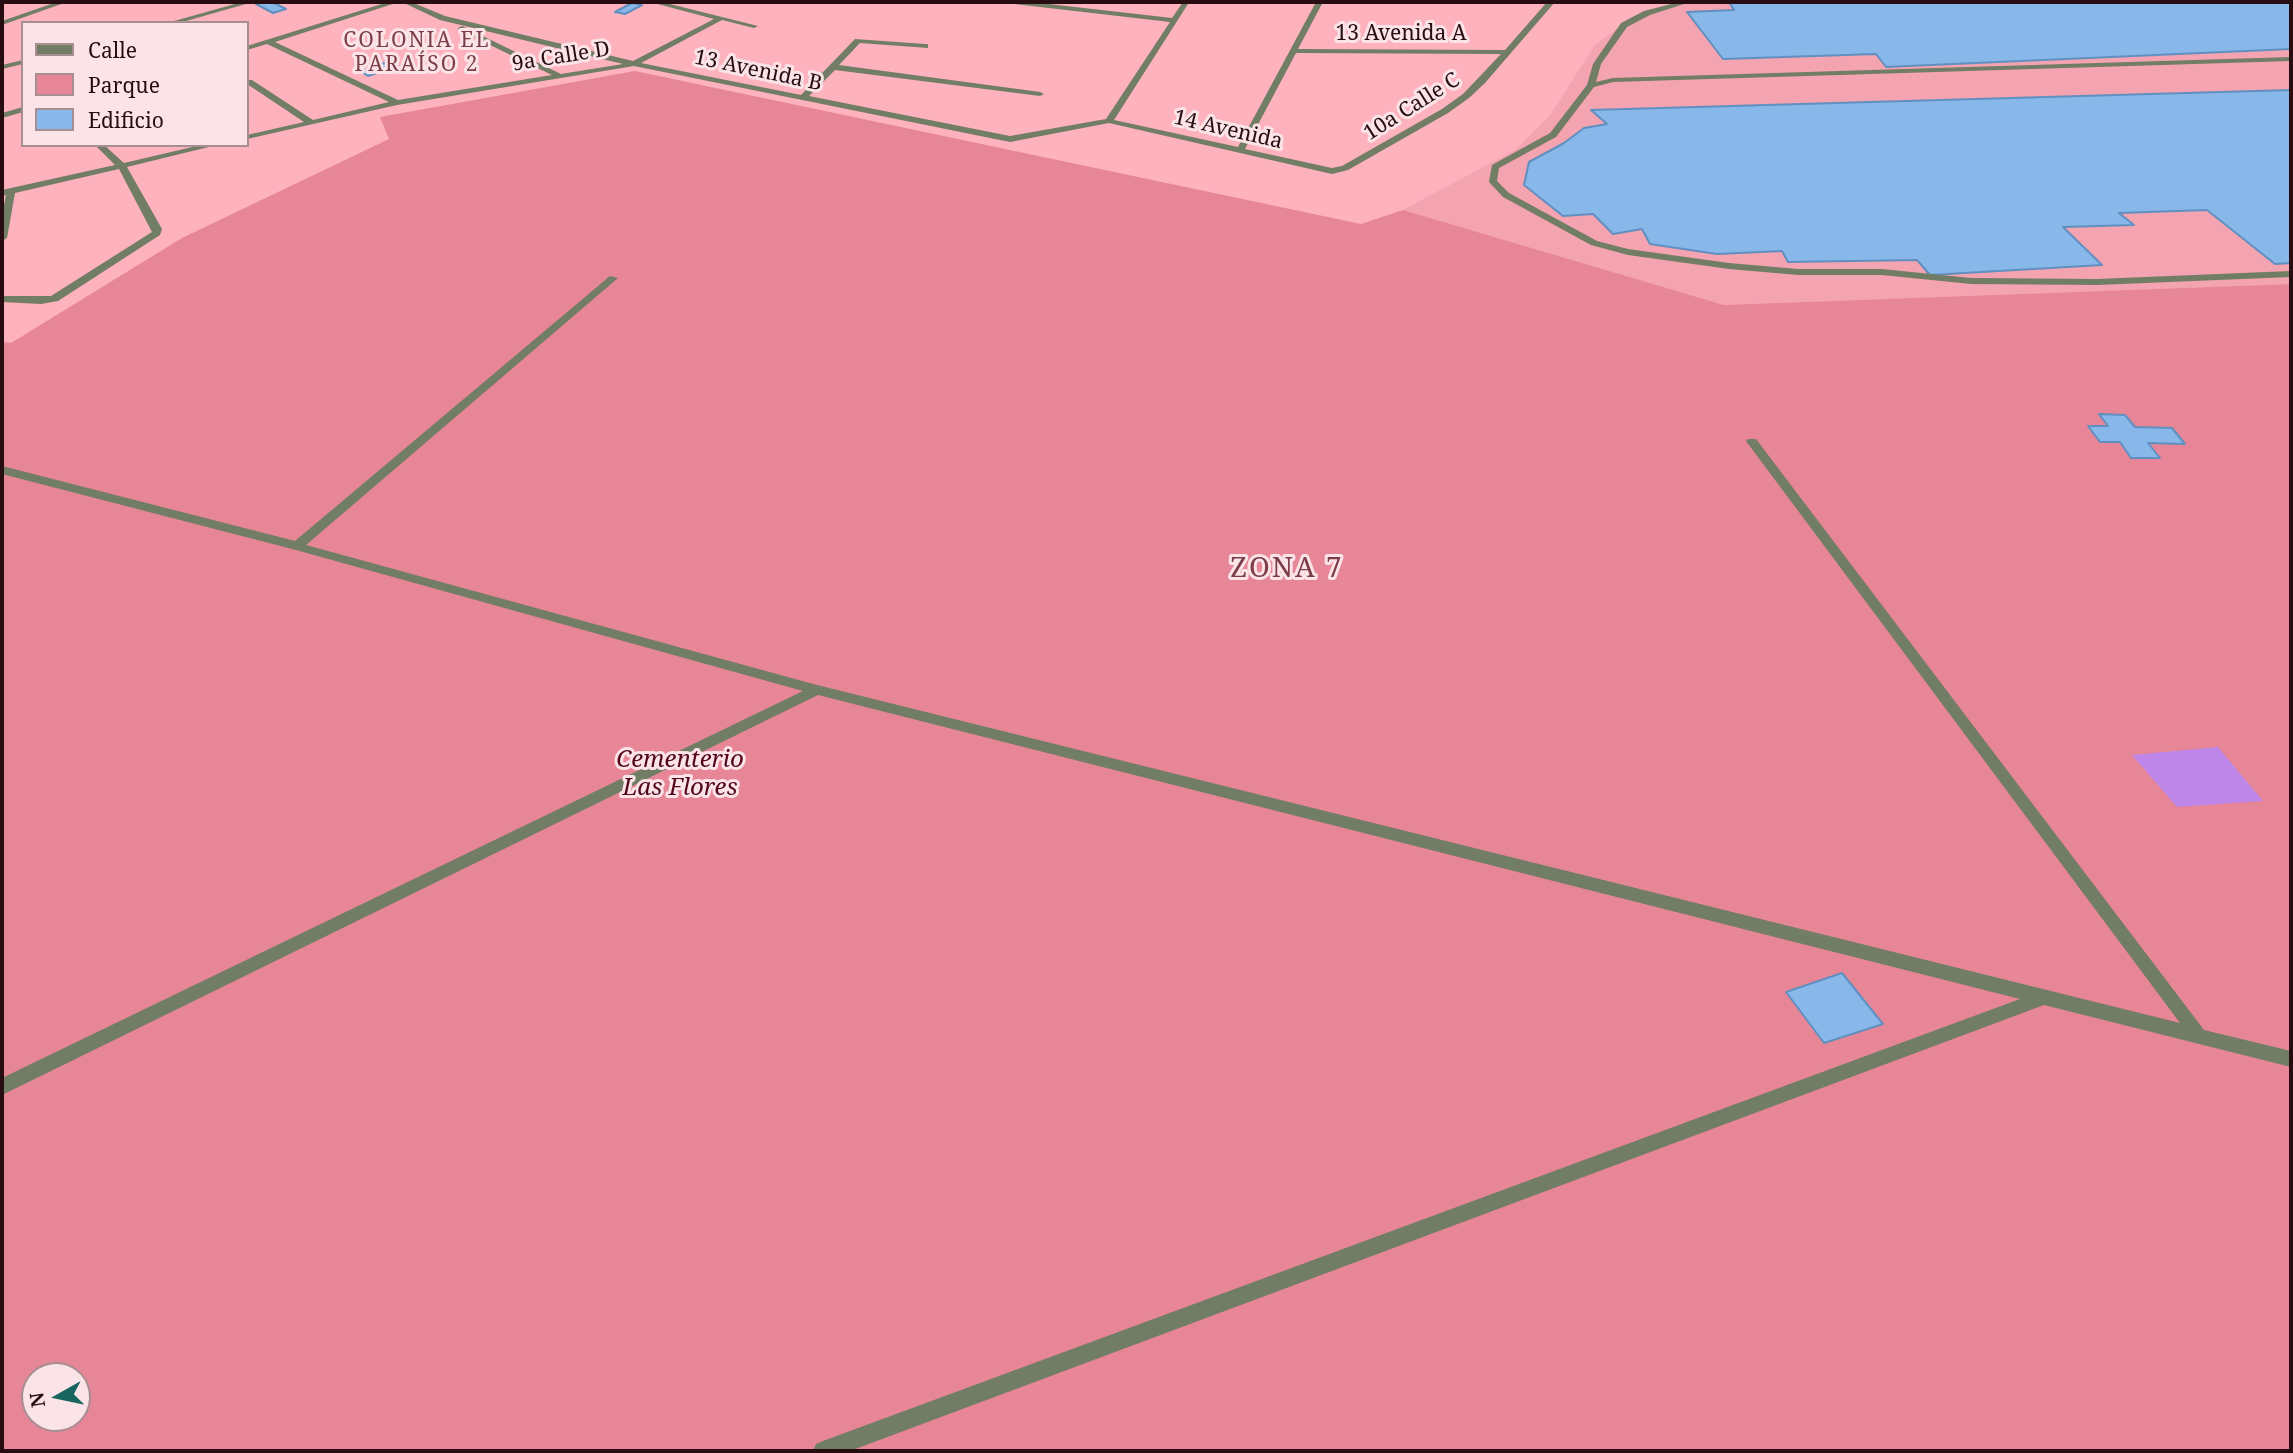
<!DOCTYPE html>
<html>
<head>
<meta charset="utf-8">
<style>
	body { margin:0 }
	#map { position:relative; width:2293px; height:1453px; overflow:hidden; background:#fdb2be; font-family:"Noto Serif",serif }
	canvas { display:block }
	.frame { position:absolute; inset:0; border:4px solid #270d12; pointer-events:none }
	.legend { position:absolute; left:21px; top:21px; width:228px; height:126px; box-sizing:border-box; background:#fbe4e7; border:2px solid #a68e92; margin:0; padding:9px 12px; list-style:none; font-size:21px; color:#270d12 }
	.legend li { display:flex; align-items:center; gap:14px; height:35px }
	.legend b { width:35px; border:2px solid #a68e92 }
	.north { position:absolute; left:21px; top:1362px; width:70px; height:70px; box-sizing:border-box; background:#fbe4e7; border:2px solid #a68e92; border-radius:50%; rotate:261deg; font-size:19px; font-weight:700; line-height:28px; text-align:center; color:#270d12 }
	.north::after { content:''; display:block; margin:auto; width:24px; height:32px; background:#186560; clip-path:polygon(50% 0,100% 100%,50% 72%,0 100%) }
</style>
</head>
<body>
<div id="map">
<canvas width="2293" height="1453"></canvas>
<div class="frame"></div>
<ul class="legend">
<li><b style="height:9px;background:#717d64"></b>Calle</li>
<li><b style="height:19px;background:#e68697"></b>Parque</li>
<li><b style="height:19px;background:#87b8e9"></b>Edificio</li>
</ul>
<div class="north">N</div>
</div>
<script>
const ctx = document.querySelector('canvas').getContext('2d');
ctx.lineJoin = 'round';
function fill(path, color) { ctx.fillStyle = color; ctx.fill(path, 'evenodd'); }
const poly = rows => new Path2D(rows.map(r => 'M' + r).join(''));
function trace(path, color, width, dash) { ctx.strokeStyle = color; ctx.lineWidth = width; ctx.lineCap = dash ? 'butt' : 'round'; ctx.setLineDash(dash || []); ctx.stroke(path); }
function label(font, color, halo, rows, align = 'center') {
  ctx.font = font + ' "Noto Serif",serif'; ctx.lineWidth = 6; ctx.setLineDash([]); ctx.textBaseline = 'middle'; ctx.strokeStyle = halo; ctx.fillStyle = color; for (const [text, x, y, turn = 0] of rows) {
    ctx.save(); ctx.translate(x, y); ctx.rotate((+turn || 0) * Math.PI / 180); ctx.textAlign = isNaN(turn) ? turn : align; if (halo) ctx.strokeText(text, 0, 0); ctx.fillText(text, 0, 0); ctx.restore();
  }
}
const built = poly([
	[1689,2,2291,2,2291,284,1724,305,1403,210,1515,150,1550,115,1595,45,1625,23]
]);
const green = poly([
	[635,71,1361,224,1403,210,1724,305,2291,284,2291,1451,2,1451,2,342,11,343,182,238,389,139,380,117],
	[35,1376,77,1376,77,1418,35,1418]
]);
const water = poly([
	[2218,747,2263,801,2177,807,2132,755]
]);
const building = poly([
	[264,2,272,2,286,9,273,13,256,4,264,2],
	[1729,2,2291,2,2291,49,1886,67,1876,54,1723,59,1687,12,1734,10,1729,2],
	[632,3,642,5,625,14,615,12,632,3],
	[390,61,398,66,368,76,360,71,390,61],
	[2291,90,2291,263,2275,264,2207,210,2119,213,2134,225,2063,227,2102,265,1930,275,1917,260,1788,262,1782,251,1717,254,1650,244,1642,229,1613,234,1593,214,1563,216,1524,185,1529,162,1564,143,1584,128,1607,124,1591,110,2291,90],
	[2099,414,2125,415,2135,427,2172,428,2185,444,2148,443,2160,458,2131,458,2120,442,2100,442,2088,426,2108,426,2099,414],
	[1842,973,1883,1024,1824,1043,1786,992,1842,973]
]);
const lane = poly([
	[1679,2,1690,2,1650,15,1627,27,1601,64,1596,82,1613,78,2291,57,2291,61,1613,82,1594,87,1556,137,1499,168,1497,181,1509,193,1597,241,1628,249,1729,263,1798,269,1882,269,1971,278,2097,279,2291,271,2291,277,2097,285,1971,284,1882,275,1798,275,1729,269,1628,255,1591,245,1503,197,1489,182,1492,165,1550,133,1587,85,1593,64,1621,23,1644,11,1679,2],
	[610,276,618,278,306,545,817,685,2180,1023,1746,441,1748,439,1756,439,2204,1030,2291,1051,2291,1067,2044,1005,850,1451,813,1451,816,1444,823,1441,2020,999,818,695,2,1095,2,1078,803,691,296,550,2,474,2,466,295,541,610,276]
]);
const street = poly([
	[57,2,67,2,2,25,2,21,57,2],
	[242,2,253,2,179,23,167,23,242,2],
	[388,2,399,2,275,42,398,100,552,75,459,30,458,28,462,26,561,74,623,64,440,20,402,2,411,2,445,16,633,61,714,19,650,2,662,2,758,26,754,28,722,20,641,63,801,95,855,39,925,44,928,44,928,48,860,43,839,65,1040,92,1044,94,1040,96,835,70,809,96,1010,136,1106,119,1170,22,1014,4,1011,2,1031,2,1172,18,1183,2,1259,2,1256,4,1188,4,1114,120,1238,147,1316,2,1323,2,1298,49,1505,50,1547,2,1555,2,1485,83,1469,98,1448,113,1348,170,1332,174,1109,123,1010,142,634,66,397,105,247,139,247,135,304,122,247,84,247,80,252,80,313,120,389,102,267,44,247,50,247,46,388,2],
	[1296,53,1501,54,1463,94,1442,109,1342,166,1332,168,1245,149,1296,53],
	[23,60,23,64,2,69,2,65,23,60],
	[23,107,23,112,2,118,2,113,23,107],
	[95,145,104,145,124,163,201,145,217,145,127,167,162,229,160,235,58,301,41,304,2,302,2,296,51,296,152,232,119,169,15,193,7,238,2,241,2,215,6,195,2,196,2,190,115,165,95,145]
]);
const farStreetnames = [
	["13 Avenida A",1401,34],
	["9a Calle D",561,57,-9],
	["13 Avenida B",758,71,12],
	["10a Calle C",1412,107,-32],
	["14 Avenida",1228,130,13]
];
const farNeighbourhoodnames = [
	["COLONIA EL",417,41],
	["PARAÍSO 2",417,65]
];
const parkNames = [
	["Cementerio",680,760],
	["Las Flores",680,788]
];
const quarterNames = [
	["ZONA 7",1287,569]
];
fill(built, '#f4a3b0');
fill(green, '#e68697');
fill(water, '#bd86e8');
fill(building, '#87b8e9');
trace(building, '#6190c0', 2);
fill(lane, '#717d64');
fill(street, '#717d64');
label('21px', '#270d12', '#fbe4e7', farStreetnames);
ctx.letterSpacing = '2px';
label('21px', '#7c3d49', '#fbe4e7', farNeighbourhoodnames);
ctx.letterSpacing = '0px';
label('italic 24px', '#530620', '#fbe4e7', parkNames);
ctx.letterSpacing = '2px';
label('28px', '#7c3d49', '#fbe4e7', quarterNames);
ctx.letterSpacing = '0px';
</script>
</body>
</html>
